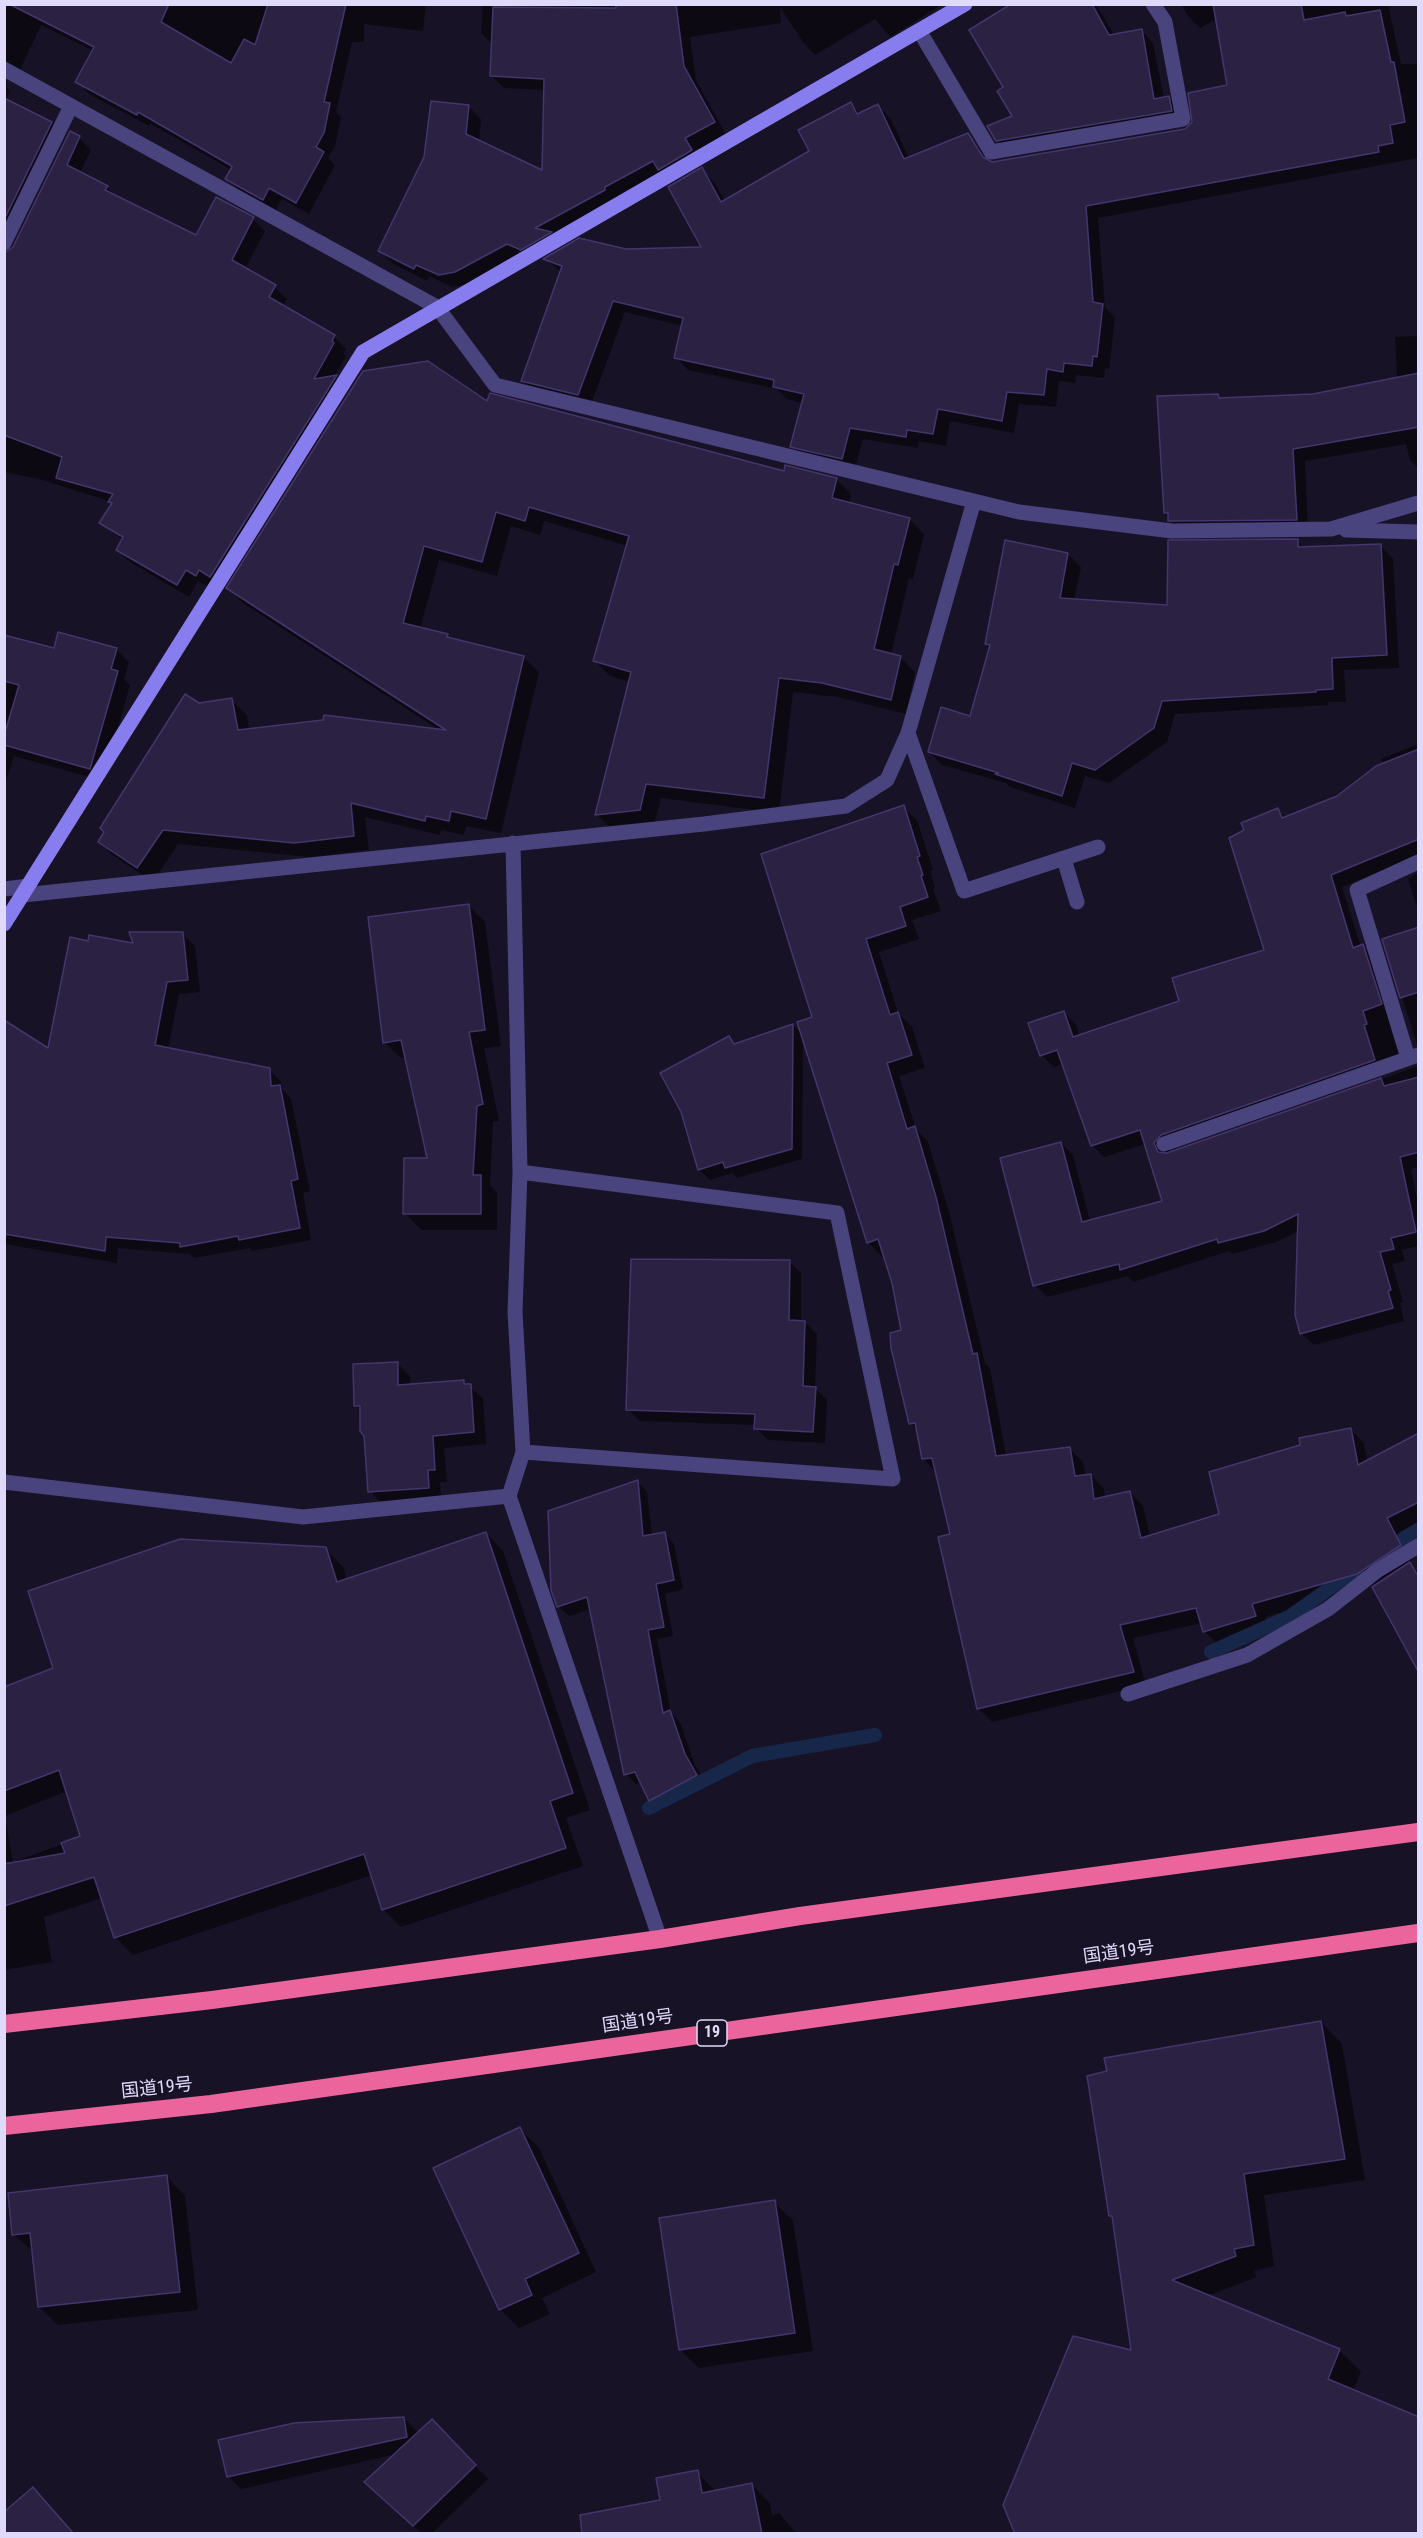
<!DOCTYPE html>
<html>
<head>
<meta charset="utf-8">
<style>
	body { margin:0 }
	#map { position:relative; width:1423px; height:2538px; overflow:hidden; background:#171225; font-family:"Roboto Condensed",sans-serif }
	canvas { display:block }
	.frame { position:absolute; inset:0; border:6px solid #e0dafa; pointer-events:none }
</style>
</head>
<body>
<div id="map">
<canvas width="1423" height="2538"></canvas>
<div class="frame"></div>
</div>
<script>
const ctx = document.querySelector('canvas').getContext('2d');
ctx.lineJoin = 'round';
function fill(path, color) { ctx.fillStyle = color; ctx.fill(path, 'evenodd'); }
const poly = rows => new Path2D(rows.map(r => 'M' + r).join(''));
function trace(path, color, width, dash) { ctx.strokeStyle = color; ctx.lineWidth = width; ctx.lineCap = dash ? 'butt' : 'round'; ctx.setLineDash(dash || []); ctx.stroke(path); }
function label(font, color, halo, rows, align = 'center') {
  ctx.font = font + ' "Roboto Condensed","Noto Sans JP",sans-serif'; ctx.lineWidth = 6; ctx.setLineDash([]); ctx.textBaseline = 'middle'; ctx.strokeStyle = halo; ctx.fillStyle = color; for (const [text, x, y, turn = 0] of rows) {
    ctx.save(); ctx.translate(x, y); ctx.rotate((+turn || 0) * Math.PI / 180); ctx.textAlign = isNaN(turn) ? turn : align; if (halo) ctx.strokeText(text, 0, 0); ctx.fillText(text, 0, 0); ctx.restore();
  }
}
const shadow = poly([
	[4,4,426,4,423,31,364,24,364,42,352,42,336,112,341,117,335,146,328,158,335,165,309,214,282,199,275,211,239,191,227,179,232,170,151,124,149,126,89,94,77,81,94,51,41,25,19,72,7,77,7,87,10,91,6,100,51,123,64,136,6,254,14,248,70,133,79,138,91,150,80,173,107,187,117,197,196,237,253,219,265,231,245,269,275,287,287,299,283,306,334,337,346,349,343,354,346,356,334,377,336,377,348,388,209,587,198,581,189,597,130,562,117,550,123,540,101,523,113,504,109,501,39,479,4,472],
	[483,4,943,4,890,37,875,19,815,55,803,42,780,7,781,23,690,37,696,80,726,135,468,284,452,287,429,276,427,281,392,263,380,251,469,107,481,119,479,141,543,172,545,90,504,88,492,76,493,45,481,33],
	[1014,4,1096,4,1114,35,1141,30,1153,43,1164,99,1168,98,1181,110,1183,123,1010,153,997,140,1014,116,1005,88],
	[1181,4,1388,4,1401,64,1418,64,1418,158,1098,218,1105,307,1115,318,1109,369,1105,368,1104,378,1076,375,1075,383,1059,381,1056,407,1019,404,1014,433,950,421,946,446,919,441,918,448,863,439,854,471,804,459,792,446,803,403,787,399,777,389,688,370,676,357,683,326,625,312,590,407,535,393,523,381,561,272,546,259,626,251,704,248,701,169,714,182,725,201,811,152,851,104,861,114,878,106,890,118,909,158,968,135,992,163,1186,130,1229,87,1217,19,1200,28,1188,16],
	[1418,336,1418,468,1410,460,1406,444,1305,461,1308,532,1182,533,1169,520,1165,513,1218,395,1222,400,1313,395,1397,379,1395,337],
	[488,404,785,473,836,479,851,494,849,504,909,519,924,534,913,579,909,578,891,655,900,657,915,672,906,714,838,697,793,692,779,813,661,798,654,825,611,829,596,814,630,682,610,676,595,661,628,546,544,521,540,535,511,526,497,576,439,560,420,629,447,636,451,640,523,657,539,672,501,833,466,826,464,835,441,830,440,835,365,817,369,850,310,857,178,844,153,882,115,857,100,842,199,705,231,700,247,715,249,730,441,731,243,603,228,588],
	[1297,541,1305,548,1380,545,1393,559,1399,668,1344,670,1346,702,1328,702,1329,705,1175,714,1167,742,1109,783,1085,776,1075,808,1010,787,1006,783,942,765,929,752,971,718,991,648,986,644,1068,554,1081,567,1074,600,1168,607],
	[4,636,55,650,116,649,129,662,124,679,130,685,103,781,14,756,4,787],
	[1418,744,1418,869,1405,861,1342,887,1361,947,1363,946,1375,958,1407,1065,1173,1147,1165,1156,1418,1066,1418,1167,1411,1169,1418,1204,1418,1246,1402,1250,1405,1261,1392,1264,1403,1302,1400,1303,1404,1321,1314,1345,1301,1333,1299,1231,1276,1242,1232,1254,1229,1251,1133,1282,1128,1276,1047,1297,1035,1285,1061,1143,1073,1155,1090,1221,1164,1202,1146,1144,1104,1157,1092,1145,1063,1064,1054,1067,1041,1055,1064,1012,1076,1025,1080,1036,1181,1002,1266,951,1277,809,1286,818,1338,798,1384,764,1381,759],
	[903,807,917,820,933,870,930,871,935,888,933,889,941,911,912,920,919,939,879,952,898,1013,912,1027,925,1068,899,1076,916,1129,928,1142,949,1212,985,1363,990,1368,1006,1456,1070,1449,1083,1462,1086,1476,1091,1475,1104,1489,1105,1498,1130,1492,1143,1506,1150,1537,1221,1515,1351,1430,1364,1443,1367,1461,1418,1450,1418,1522,1399,1532,1413,1559,1408,1562,1418,1572,1418,1669,1373,1586,1265,1617,1269,1629,1218,1645,1204,1631,1202,1623,1133,1638,1146,1685,992,1722,979,1709,952,1535,937,1473,923,1459,918,1431,911,1424,903,1331,893,1283,885,1255,881,1256,868,1242,803,1039,802,1159,737,1178,733,1173,710,1180,699,1170,682,1111,729,1037,737,1045,793,1025,803,1035,814,1018],
	[1418,873,1418,910,1408,879],
	[469,906,485,922,501,1046,484,1048,499,1121,493,1122,490,1185,497,1193,497,1230,421,1230,405,1213,429,1160,407,1058,401,1058,384,1042],
	[1418,929,1418,1048,1384,940],
	[182,934,195,946,200,992,179,994,168,1049,269,1069,281,1082,282,1089,291,1099,310,1191,303,1193,311,1240,252,1251,250,1248,194,1258,190,1254,118,1248,117,1263,4,1244,4,1022,49,1050,90,943,135,945],
	[790,1262,801,1273,801,1322,805,1322,817,1334,815,1388,827,1400,825,1443,768,1440,756,1428,756,1425,640,1421,628,1409],
	[397,1363,410,1376,410,1386,463,1381,483,1398,486,1444,444,1448,447,1482,440,1482,441,1500,383,1504,370,1491,362,1412,356,1406],
	[638,1482,647,1492,652,1536,664,1534,674,1544,683,1589,665,1594,673,1636,657,1639,671,1713,680,1722,695,1765,706,1785,661,1810,651,1800,642,1782,636,1784,626,1774,591,1609,569,1616,559,1607,553,1590],
	[486,1533,503,1551,590,1810,566,1818,583,1866,401,1927,383,1909,372,1875,133,1955,115,1937,102,1898,44,1917,52,1962,4,1970,4,1689,55,1669,325,1549,343,1567,347,1580],
	[67,1791,82,1837,13,1862,5,1816],
	[1321,2022,1342,2044,1365,2180,1264,2195,1274,2266,1254,2271,1257,2277,1207,2296,1339,2350,1361,2372,1353,2391,1133,2352,1114,2219,1110,2216],
	[520,2129,539,2148,596,2272,542,2298,550,2314,519,2328,500,2309],
	[167,2177,185,2196,198,2310,58,2325,39,2307,34,2252,13,2234],
	[774,2202,793,2221,813,2351,699,2368,680,2350],
	[404,2418,417,2431,417,2435,432,2421,488,2479,431,2534,422,2534,379,2494,397,2454,241,2489,228,2476],
	[697,2472,716,2492,752,2485,770,2503,772,2515,779,2513,797,2534,622,2534]
]);
const stream = poly([
	[1385,1550,1418,1530],
	[1211,1652,1289,1617,1357,1569],
	[649,1808,752,1756,875,1735]
]);
const building = poly([
	[9,4,169,4,161,22,231,63,244,39,255,45,268,4,346,4,324,102,330,103,324,133,316,147,324,152,296,203,269,188,263,200,225,179,232,167,230,165,138,112,137,115,75,82,94,47,9,4],
	[616,4,676,4,684,66,715,122,685,138,692,150,658,170,653,161,605,187,605,190,535,228,552,232,521,250,507,244,455,272,439,275,416,265,414,269,378,251,424,157,431,101,469,105,466,134,542,170,544,79,490,76,493,7,616,8,616,4],
	[1011,4,1092,4,1109,35,1142,29,1154,99,1169,96,1172,111,996,141,987,126,1012,116,997,91,1003,87,969,30,1011,4],
	[1213,4,1301,4,1304,20,1345,12,1346,16,1380,10,1391,62,1394,62,1405,122,1390,125,1393,143,1378,146,1379,152,1086,206,1093,302,1103,304,1097,357,1093,356,1092,366,1064,363,1063,372,1047,369,1044,395,1007,392,1002,421,938,409,933,434,907,430,906,437,850,428,842,459,790,447,804,394,773,387,774,380,674,358,683,318,613,301,578,395,521,381,562,266,543,259,579,238,626,249,701,247,668,187,702,167,721,202,809,151,798,130,851,102,857,114,878,104,904,159,968,133,983,157,992,162,1185,129,1192,122,1188,93,1227,85,1213,4],
	[4,98,52,122,4,220,4,98],
	[70,131,80,136,67,165,108,186,105,190,196,235,216,197,254,217,232,260,276,285,269,297,335,335,332,341,334,343,314,379,337,375,210,577,199,570,196,576,186,570,177,585,116,550,123,537,99,523,112,503,108,502,113,494,56,478,62,457,4,435,4,253,13,247,70,131],
	[428,361,487,401,490,393,784,471,785,465,837,478,832,498,910,518,898,565,894,564,874,649,901,656,891,700,822,683,779,678,764,798,646,784,640,810,595,815,631,672,593,661,629,536,529,507,525,521,496,512,482,562,424,546,403,623,448,634,447,637,524,656,486,819,451,811,449,821,426,816,425,821,351,803,354,836,294,843,163,830,137,868,98,842,104,832,100,828,185,694,199,703,232,698,238,730,323,720,324,715,446,730,226,588,363,371,428,361],
	[1419,373,1419,427,1293,449,1297,520,1173,521,1168,521,1168,513,1164,513,1157,396,1218,394,1219,398,1313,394,1419,373],
	[1298,539,1298,547,1381,544,1387,655,1332,658,1333,689,1316,690,1316,692,1162,701,1154,728,1095,770,1072,763,1062,796,995,774,999,773,928,752,941,707,970,716,990,645,985,644,1005,540,1068,553,1060,598,1167,605,1168,540,1298,539],
	[58,632,117,648,111,669,118,671,90,769,4,745,4,736,19,685,4,681,4,635,54,648,58,632],
	[1419,749,1419,839,1331,875,1353,948,1363,944,1382,1004,1363,1011,1367,1024,1364,1025,1375,1060,1161,1135,1154,1143,1158,1152,1167,1153,1381,1078,1384,1086,1419,1077,1419,1152,1400,1157,1416,1232,1391,1238,1394,1249,1380,1252,1391,1290,1388,1291,1393,1308,1300,1334,1295,1315,1298,1214,1264,1231,1218,1243,1217,1239,1120,1270,1119,1264,1033,1286,1000,1158,1061,1142,1082,1222,1162,1201,1140,1130,1091,1146,1057,1050,1040,1056,1028,1023,1064,1011,1073,1037,1179,1001,1172,978,1264,950,1229,838,1244,830,1241,823,1278,808,1282,818,1337,796,1376,766,1419,749],
	[904,805,920,856,917,857,923,875,921,876,928,897,900,907,906,926,866,939,890,1015,898,1012,912,1055,887,1063,907,1129,915,1126,936,1197,973,1354,977,1353,996,1456,1070,1447,1075,1476,1091,1474,1094,1499,1130,1491,1141,1538,1219,1514,1209,1472,1300,1445,1299,1438,1351,1428,1358,1465,1419,1433,1419,1502,1387,1518,1401,1545,1357,1574,1252,1604,1256,1616,1203,1632,1196,1608,1120,1625,1134,1672,977,1709,938,1537,950,1534,932,1458,922,1459,915,1423,909,1424,891,1348,890,1333,901,1330,892,1283,878,1239,867,1243,797,1022,812,1017,761,854,904,805],
	[469,904,485,1030,469,1032,483,1104,477,1106,473,1175,481,1175,481,1214,403,1214,404,1158,427,1158,401,1040,383,1043,368,917,469,904],
	[1419,927,1419,992,1400,998,1382,939,1419,927],
	[129,932,183,932,188,980,167,982,155,1045,270,1068,271,1086,280,1085,298,1179,291,1181,300,1228,239,1240,238,1236,180,1247,180,1243,106,1237,105,1251,4,1234,4,1020,48,1048,70,937,88,941,89,935,133,943,129,932],
	[793,1024,792,1149,725,1168,723,1162,698,1170,681,1112,660,1073,729,1036,734,1044,793,1024],
	[631,1259,790,1260,789,1320,805,1321,803,1386,816,1387,813,1432,754,1429,755,1414,626,1410,631,1259],
	[398,1362,398,1385,464,1380,464,1384,471,1384,474,1432,433,1436,435,1470,428,1470,429,1488,368,1492,364,1436,360,1431,360,1406,354,1406,353,1364,398,1362],
	[638,1480,643,1536,665,1532,674,1580,656,1584,664,1627,648,1630,663,1713,670,1710,685,1754,697,1775,649,1801,635,1772,624,1775,587,1597,557,1607,551,1590,548,1511,638,1480],
	[486,1532,573,1793,550,1801,566,1848,382,1910,364,1854,114,1938,94,1877,4,1906,4,1864,65,1853,61,1843,80,1836,59,1770,4,1791,4,1687,53,1668,28,1591,180,1539,326,1547,337,1582,486,1532],
	[1410,1562,1419,1578,1419,1673,1372,1587,1410,1562],
	[1321,2021,1345,2159,1244,2174,1254,2245,1234,2249,1236,2256,1172,2280,1340,2349,1328,2379,1419,2417,1419,2534,1015,2534,1003,2505,1073,2336,1131,2350,1112,2216,1109,2216,1087,2076,1107,2071,1104,2058,1321,2021],
	[520,2127,579,2253,525,2279,532,2295,499,2310,433,2168,520,2127],
	[167,2175,180,2292,38,2307,30,2233,12,2235,8,2193,167,2175],
	[775,2200,795,2333,679,2350,659,2218,775,2200],
	[404,2417,407,2437,227,2477,218,2440,294,2423,404,2417],
	[432,2419,476,2465,413,2526,364,2482,432,2419],
	[698,2470,702,2493,752,2483,762,2534,582,2534,580,2515,660,2500,656,2478,698,2470],
	[33,2487,45,2501,74,2534,4,2534,4,2512,33,2487]
]);
const street = poly([
	[920,32,991,152,1183,119,1165,22,1153,4],
	[4,69,437,307,495,385,1019,512,1172,531,1331,529,1418,503],
	[4,243,71,106],
	[1346,530,1418,532],
	[908,733,964,891,1098,847],
	[513,843,520,1172,515,1312,523,1452,509,1496,660,1939],
	[1064,859,1077,902],
	[4,889,29,886],
	[23,895,704,824,846,806,887,780,908,733,974,501],
	[1408,1058,1357,890,1418,862],
	[1164,1144,1418,1055],
	[520,1172,837,1213,893,1479,523,1452],
	[4,1482,303,1517,509,1496],
	[1128,1694,1247,1655,1328,1609,1378,1570,1418,1546]
]);
const secondary = poly([
	[4,924,363,352,965,4]
]);
const highway = poly([
	[4,2024,212,2000,660,1939,800,1916,1418,1832],
	[4,2126,211,2104,1418,1933]
]);
const shields = [
	[712,2033,30]
];
const shieldNames = [
	["19",712,2033]
];
const streetNames = [
	["国道19号",1119,1953,-8],
	["国道19号",638,2022,-8],
	["国道19号",157,2089,-6]
];
fill(shadow, '#0007');
trace(stream, '#172749', 14);
fill(building, '#2a2143');
trace(building, '#44366c', 1.5);
trace(street, '#49437e', 15);
trace(secondary, '#887dee', 15);
trace(highway, '#eb659c', 18);
for (const [x, y, w] of shields) { const box = new Path2D(); box.roundRect(x - w / 2, y - 13, w, 26, 4.5); ctx.fillStyle = '#171225'; ctx.fill(box); trace(box, '#e0dafa', 1.5); }
label('bold 16px', '#e0dafa', null, shieldNames);
label('18px', '#e0dafa', '#171225', streetNames);
</script>
</body>
</html>
